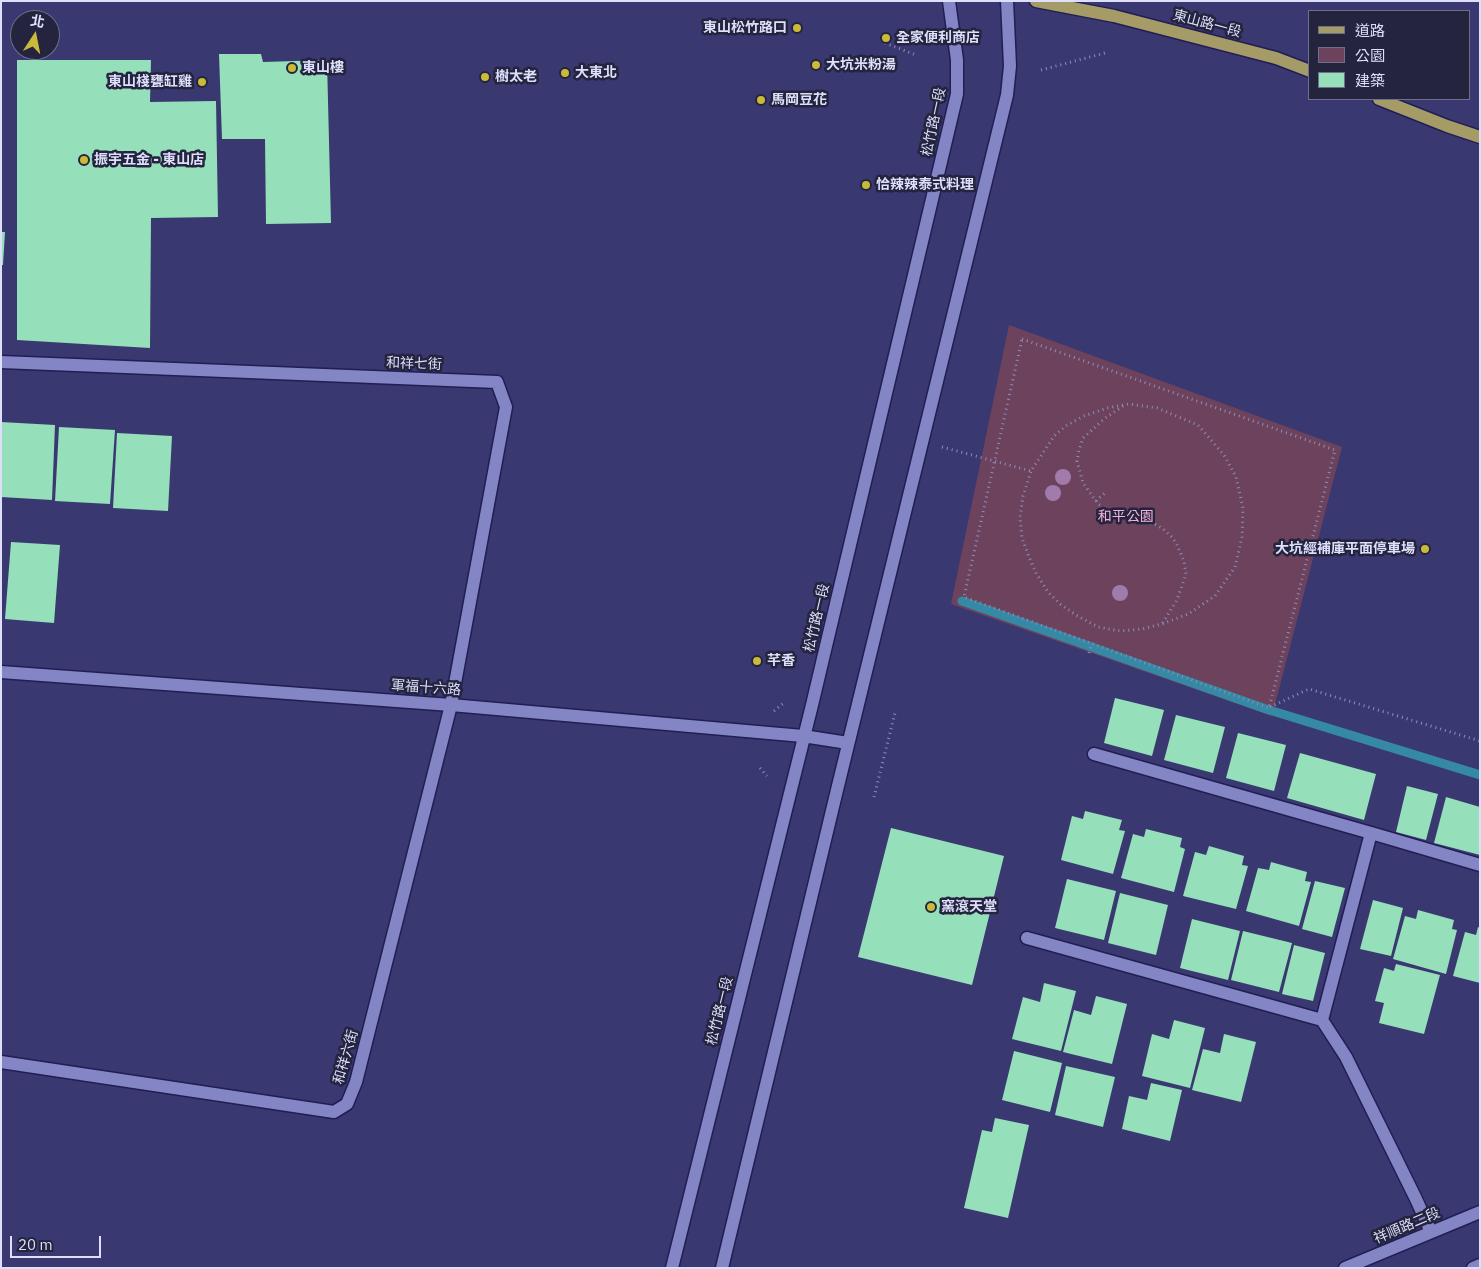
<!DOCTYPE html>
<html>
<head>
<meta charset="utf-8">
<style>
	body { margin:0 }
	#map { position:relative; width:1481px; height:1269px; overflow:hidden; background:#3a3871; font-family:"IBM Plex Sans","Noto Sans TC",sans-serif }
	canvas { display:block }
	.frame { position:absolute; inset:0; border:2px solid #dddffb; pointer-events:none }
	.legend { position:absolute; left:1308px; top:10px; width:162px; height:90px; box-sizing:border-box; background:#24243e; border:1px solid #6e6f8a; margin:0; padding:6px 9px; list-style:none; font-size:15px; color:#dddffb }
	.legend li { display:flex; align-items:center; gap:10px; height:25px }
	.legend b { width:25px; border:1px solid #6e6f8a }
	.north { position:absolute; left:10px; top:10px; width:50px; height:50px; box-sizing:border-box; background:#24243e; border:1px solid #6e6f8a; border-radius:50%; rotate:11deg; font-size:14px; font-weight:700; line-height:20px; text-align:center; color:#dddffb }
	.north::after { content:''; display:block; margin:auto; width:18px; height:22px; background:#caba3a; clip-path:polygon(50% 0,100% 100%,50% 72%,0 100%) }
	.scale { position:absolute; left:10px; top:1236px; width:91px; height:22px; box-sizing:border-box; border:2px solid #dddffb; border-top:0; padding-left:6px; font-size:15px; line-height:18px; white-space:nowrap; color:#dddffb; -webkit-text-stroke:4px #24243e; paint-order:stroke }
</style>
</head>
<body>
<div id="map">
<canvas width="1481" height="1269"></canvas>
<div class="frame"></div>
<ul class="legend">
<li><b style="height:6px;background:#a49b66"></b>道路</li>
<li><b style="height:14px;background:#6d425d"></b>公園</li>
<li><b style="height:14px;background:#96dfbb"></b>建築</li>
</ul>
<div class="north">北</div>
<div class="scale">20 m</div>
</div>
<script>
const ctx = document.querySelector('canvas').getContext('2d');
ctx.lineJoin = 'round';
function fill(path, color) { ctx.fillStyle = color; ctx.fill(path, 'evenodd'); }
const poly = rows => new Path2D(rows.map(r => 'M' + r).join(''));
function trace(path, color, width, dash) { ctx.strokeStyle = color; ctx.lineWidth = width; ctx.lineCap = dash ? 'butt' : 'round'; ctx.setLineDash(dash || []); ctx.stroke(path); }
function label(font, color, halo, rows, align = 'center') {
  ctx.font = font + ' "IBM Plex Sans","Noto Sans TC",sans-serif'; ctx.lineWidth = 5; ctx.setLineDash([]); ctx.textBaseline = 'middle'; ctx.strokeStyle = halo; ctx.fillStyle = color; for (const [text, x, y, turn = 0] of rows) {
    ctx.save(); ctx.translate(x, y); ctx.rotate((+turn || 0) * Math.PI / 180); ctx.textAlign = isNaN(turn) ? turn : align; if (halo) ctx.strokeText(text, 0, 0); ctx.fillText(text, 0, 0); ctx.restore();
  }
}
const green = poly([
	[1009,325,1342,447,1272,716,951,604]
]);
const stream = poly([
	[962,601,1266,709,1480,775]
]);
const building = poly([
	[219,54,261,54,263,62,327,60,331,223,266,224,265,139,222,139],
	[17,60,151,60,150,102,216,101,218,217,151,218,150,348,17,340],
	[1,232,5,232,3,265,1,265],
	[1,422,55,425,52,500,1,497],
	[59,427,115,430,110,504,55,501],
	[117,433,172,436,168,511,113,508],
	[11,542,60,545,54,623,5,619],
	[1115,698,1164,710,1152,756,1104,743],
	[1176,715,1225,727,1213,773,1164,760],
	[1238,733,1286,745,1274,791,1226,778],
	[1300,753,1376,774,1364,820,1287,798],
	[1407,786,1438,794,1426,840,1396,832],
	[1446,797,1480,807,1480,855,1434,843],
	[1085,811,1122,820,1119,830,1125,831,1113,874,1061,860,1072,816,1083,819],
	[891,828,1004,856,972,985,858,957],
	[1146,829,1182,838,1180,847,1185,849,1174,892,1121,878,1133,834,1144,837],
	[1209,846,1244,856,1242,865,1248,866,1236,909,1183,896,1195,852,1206,855],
	[1271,862,1307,872,1305,881,1311,882,1299,926,1246,911,1258,868,1269,870],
	[1067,879,1116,891,1104,940,1055,928],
	[1315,881,1345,888,1332,937,1302,929],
	[1120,893,1168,905,1156,955,1108,943],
	[1373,900,1403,908,1391,956,1360,949],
	[1418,910,1454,920,1452,929,1457,930,1446,974,1393,959,1405,916,1416,919],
	[1192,919,1240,931,1228,980,1180,968],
	[1478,927,1480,928,1480,983,1453,976,1465,932,1476,935],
	[1243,931,1292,943,1279,992,1231,980],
	[1294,945,1325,953,1313,1001,1282,994],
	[1396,964,1440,975,1424,1034,1379,1023,1384,1003,1375,1001,1384,968,1394,971],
	[1044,983,1076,991,1061,1051,1012,1039,1023,997,1040,1002],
	[1096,996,1127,1004,1112,1064,1063,1052,1074,1010,1091,1015],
	[1174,1020,1205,1028,1190,1088,1142,1076,1152,1034,1169,1039],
	[1224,1034,1256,1042,1241,1102,1192,1090,1203,1049,1220,1053],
	[1014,1051,1062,1063,1050,1112,1002,1100],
	[1066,1066,1115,1077,1103,1127,1055,1115],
	[1151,1083,1182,1090,1170,1141,1122,1129,1129,1096,1147,1100],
	[995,1118,1029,1125,1008,1218,964,1208,982,1130,992,1132]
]);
const path = poly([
	[885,43,916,55],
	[1041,70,1105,53],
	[1022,339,1335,450,1269,708,964,597,1022,339],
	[1123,406,1104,419,1083,438,1079,450,1077,461,1083,483,1098,504,1108,510,1131,520,1155,524,1163,529,1172,537,1177,545,1184,561,1186,574,1177,600,1162,624],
	[942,447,1031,471,1054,436,1067,425,1084,416,1107,408,1129,404,1157,408,1198,425,1224,455,1236,477,1243,508,1242,537,1235,567,1215,596,1188,614,1162,624,1142,629,1120,631,1098,627,1076,615,1060,604,1048,592,1036,573,1029,557,1022,538,1020,518,1023,496,1031,471],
	[1096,501,1107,491],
	[1089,653,1092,644],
	[1270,707,1309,689,1480,741],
	[774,711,785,702],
	[760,768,767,776],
	[874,797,895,713]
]);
const minor = poly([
	[1,362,497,382,506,407,451,705,356,1082,347,1104,334,1112,1,1062],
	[1,672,451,705,803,736,848,743],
	[1094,754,1371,833,1322,1020,1346,1057,1416,1199,1431,1232],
	[1371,833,1480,865],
	[1027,938,1322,1020],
	[672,1268,812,705,957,94,957,60,949,1],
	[722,1268,837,790,1007,95,1010,66,1007,1],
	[1345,1268,1480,1212],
	[1473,1268,1480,1265]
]);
const major = poly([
	[1036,1,1114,16,1276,58,1310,71],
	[1379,99,1447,126,1480,137]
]);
const trees = [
	[1063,477],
	[1053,493],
	[1120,593]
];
const markers = [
	[797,28,5,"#caba3a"],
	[886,38,5,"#caba3a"],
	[816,65,5,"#caba3a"],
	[292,68,5,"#caba3a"],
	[565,73,5,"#caba3a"],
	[485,77,5,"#caba3a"],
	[202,82,5,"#caba3a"],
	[761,100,5,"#caba3a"],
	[84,160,5,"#caba3a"],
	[866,185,5,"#caba3a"],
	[1425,549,5,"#caba3a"],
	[757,661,5,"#caba3a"],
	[931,907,5,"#caba3a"]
];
const streetNames = [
	["東山路一段",1207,24,15],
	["松竹路一段",934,122,-78],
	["和祥七街",414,364,2],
	["松竹路一段",817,618,-77],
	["軍福十六路",426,688,4],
	["松竹路一段",720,1011,-76],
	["和祥六街",346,1057,-74],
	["祥順路二段",1407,1226,-23]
];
const poiNames = [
	["東山松竹路口",787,28,"right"],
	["全家便利商店",896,38],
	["大坑米粉湯",826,65],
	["東山樓",302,68],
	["大東北",575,73],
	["樹太老",495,77],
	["東山棧甕缸雞",192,82,"right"],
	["馬岡豆花",771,100],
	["振宇五金 - 東山店",94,160],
	["恰辣辣泰式料理",876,185],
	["大坑經補庫平面停車場",1415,549,"right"],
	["芊香",767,661],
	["窯滾天堂",941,907]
];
const parkNames = [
	["和平公園",1126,517]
];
fill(green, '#6d425d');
trace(stream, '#3589a4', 9);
fill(building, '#96dfbb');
trace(minor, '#221d54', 15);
trace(major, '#221d54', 15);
trace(path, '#8e8eb8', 3, [1, 4]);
trace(minor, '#8385c5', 12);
trace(major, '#a49b66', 12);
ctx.fillStyle = '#a17bab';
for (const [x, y] of trees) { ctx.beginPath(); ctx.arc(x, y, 8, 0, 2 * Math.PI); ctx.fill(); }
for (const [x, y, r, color] of markers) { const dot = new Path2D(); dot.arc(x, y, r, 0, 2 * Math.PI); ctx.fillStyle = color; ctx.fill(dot); trace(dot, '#24243e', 2); }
label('14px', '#dddffb', '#24243e', streetNames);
label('bold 14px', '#dddffb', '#24243e', poiNames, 'left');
label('14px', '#f6b1db', '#24243e', parkNames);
</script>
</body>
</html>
